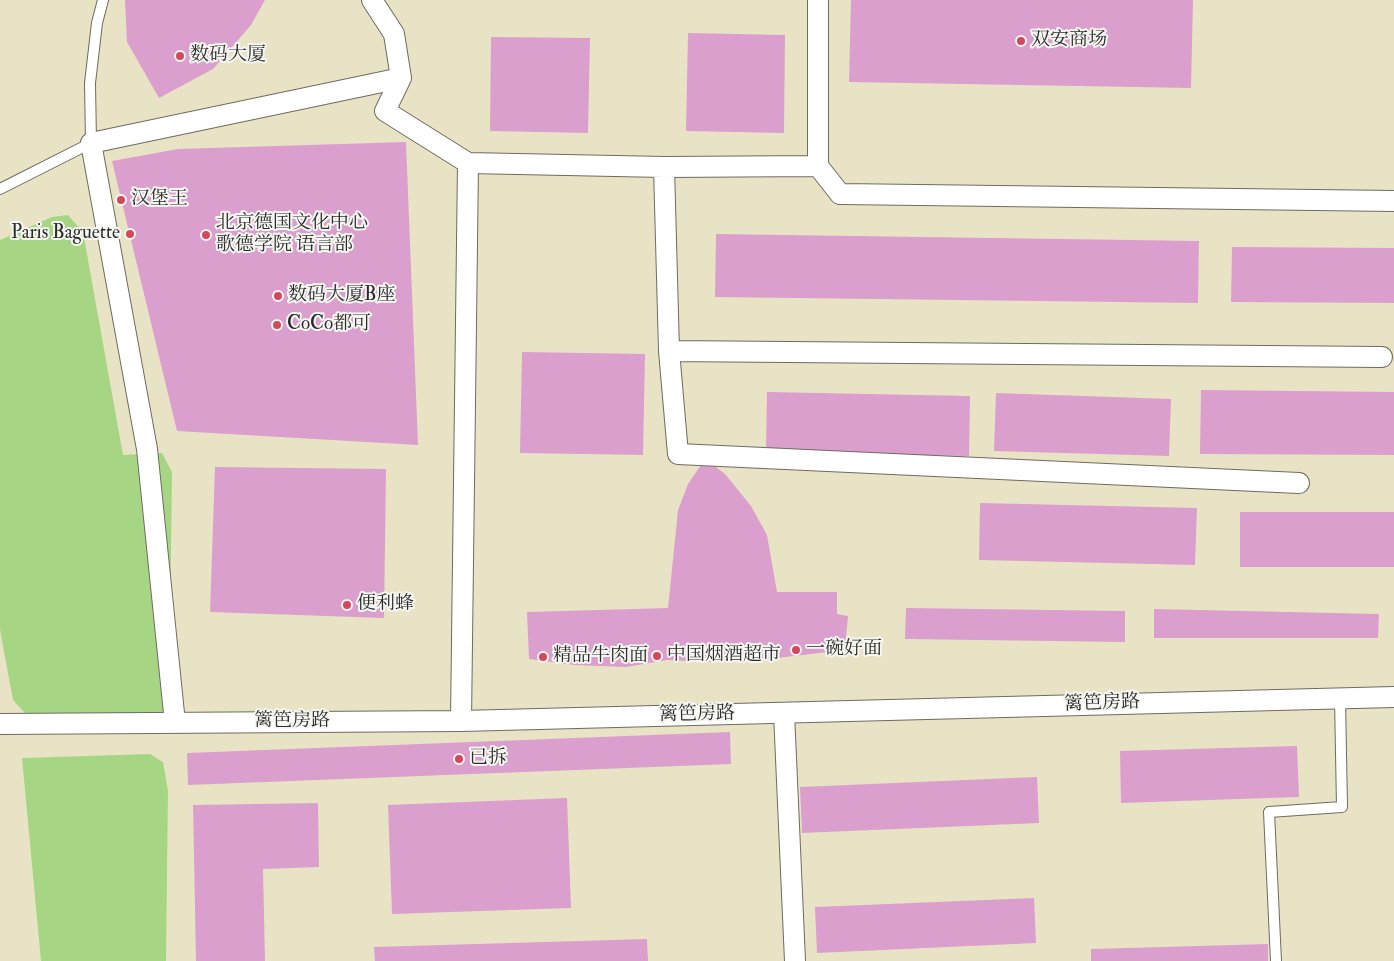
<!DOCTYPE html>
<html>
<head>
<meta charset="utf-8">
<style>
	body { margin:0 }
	canvas { display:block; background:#e9e3c5 }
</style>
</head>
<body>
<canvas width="1394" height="961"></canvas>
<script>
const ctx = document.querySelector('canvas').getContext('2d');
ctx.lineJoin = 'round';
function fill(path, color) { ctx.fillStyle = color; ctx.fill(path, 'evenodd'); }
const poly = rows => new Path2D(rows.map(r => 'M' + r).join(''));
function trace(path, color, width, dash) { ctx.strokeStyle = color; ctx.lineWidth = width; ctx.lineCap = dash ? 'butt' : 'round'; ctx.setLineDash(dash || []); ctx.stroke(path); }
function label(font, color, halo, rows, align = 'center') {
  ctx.font = font + ' "IM FELL Double Pica","Noto Serif SC",serif'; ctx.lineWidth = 4; ctx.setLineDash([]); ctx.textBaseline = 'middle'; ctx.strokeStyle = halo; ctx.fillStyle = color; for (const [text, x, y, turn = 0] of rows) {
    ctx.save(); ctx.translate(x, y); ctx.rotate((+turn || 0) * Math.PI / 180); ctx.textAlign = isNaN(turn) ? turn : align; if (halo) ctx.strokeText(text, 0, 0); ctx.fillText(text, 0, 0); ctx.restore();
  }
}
const green = poly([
	[68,215,83,232,123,455,162,453,172,472,169,707,161,715,25,713,13,700,0,630,0,240,52,217],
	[150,754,163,762,168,791,166,961,41,961,22,758]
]);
const building = poly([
	[125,0,265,0,251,25,213,69,159,98,127,42],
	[851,0,1193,0,1191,88,849,82],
	[688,33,785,35,784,133,686,131],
	[491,37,590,38,588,133,490,131],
	[406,142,418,445,177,431,112,161,178,149],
	[716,234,1199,241,1198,303,715,297],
	[1232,247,1394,248,1394,303,1231,302],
	[522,352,645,354,643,455,520,453],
	[1201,390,1394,392,1394,455,1200,454],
	[767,392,970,396,969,456,766,453],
	[996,393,1171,399,1169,456,994,451],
	[703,462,712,464,725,474,751,506,767,535,777,592,837,592,837,614,848,616,845,650,768,659,711,662,667,660,626,667,575,665,529,659,527,612,668,608,678,510,688,484],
	[215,467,386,469,384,618,210,612],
	[980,503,1197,508,1195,565,979,560],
	[1240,512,1394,512,1394,567,1240,567],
	[906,608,1125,611,1125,642,905,639],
	[1154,609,1379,614,1378,638,1154,638],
	[730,732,731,764,188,785,187,753],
	[1297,746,1299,797,1121,803,1120,751],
	[1037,777,1039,823,802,833,800,787],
	[567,798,571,908,392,914,388,805],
	[318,803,319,867,263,869,265,961,196,961,193,805],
	[1034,898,1036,943,817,953,815,907],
	[647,939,648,961,375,961,374,947],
	[1268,944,1268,961,1091,961,1091,949]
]);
const lane = poly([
	[0,189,91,143,90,83,97,23,103,0],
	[1276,961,1269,812,1342,807,1340,698]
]);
const street = poly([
	[372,0,394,34,401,78,385,111,468,163,664,167,669,351,678,454,1299,483],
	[818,166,818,0],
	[664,167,818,166,840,194,1394,201],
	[669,351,1382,357],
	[784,713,795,961],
	[461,721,468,163],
	[175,723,147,449,91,143,401,78],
	[0,724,461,721,1394,697]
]);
const markers = [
	[1021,41,5,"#d1495b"],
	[180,56,5,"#d1495b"],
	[121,200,5,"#d1495b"],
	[130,234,5,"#d1495b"],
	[206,235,5,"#d1495b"],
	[278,296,5,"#d1495b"],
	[277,325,5,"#d1495b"],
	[347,605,5,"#d1495b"],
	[796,650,5,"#d1495b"],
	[657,656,5,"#d1495b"],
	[543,657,5,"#d1495b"],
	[459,759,5,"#d1495b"]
];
const poiNames = [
	["双安商场",1031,41],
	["数码大厦",190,56],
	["汉堡王",131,200],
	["北京德国文化中心",216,224],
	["歌德学院 语言部",216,246],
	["Paris Baguette",120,234,"right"],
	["数码大厦B座",288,296],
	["CoCo都可",287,325],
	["便利蜂",357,605],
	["一碗好面",806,650],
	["中国烟酒超市",667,656],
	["精品牛肉面",553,657],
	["已拆",469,759]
];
const streetNames = [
	["篱笆房路",1102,704,-2],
	["篱笆房路",697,715,-1],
	["篱笆房路",292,722]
];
fill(green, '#a6d684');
fill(building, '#db9fcd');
trace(lane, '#6e6b61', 12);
trace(street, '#6e6b61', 22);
trace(lane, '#fff', 10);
trace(street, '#fff', 20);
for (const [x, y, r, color] of markers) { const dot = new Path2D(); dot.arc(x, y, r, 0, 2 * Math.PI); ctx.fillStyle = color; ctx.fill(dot); trace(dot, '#f6f6f2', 2); }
label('19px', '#2b2b2b', '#f6f6f2', poiNames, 'left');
label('19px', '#2b2b2b', '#f6f6f2', streetNames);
</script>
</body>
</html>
